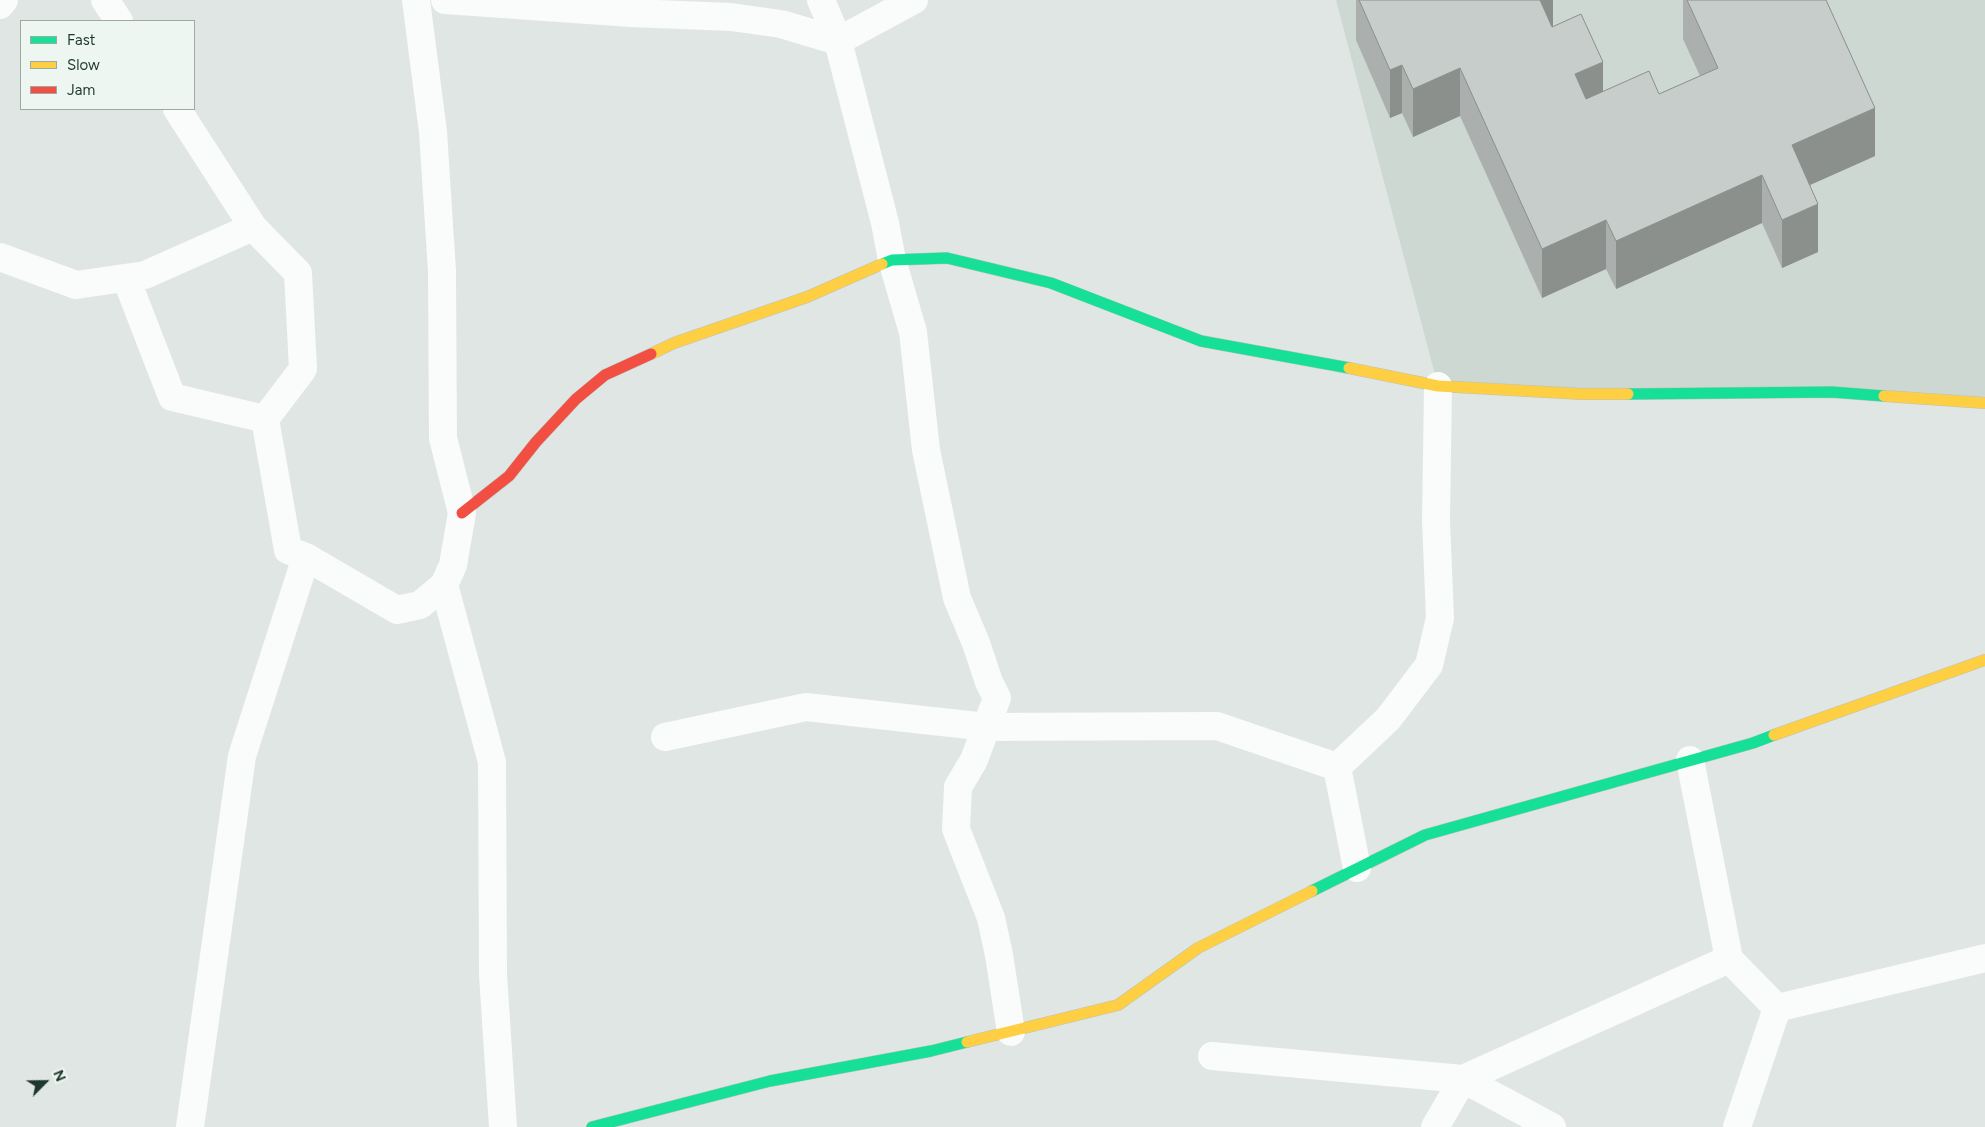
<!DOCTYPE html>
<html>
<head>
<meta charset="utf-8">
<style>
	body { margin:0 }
	#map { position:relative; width:1985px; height:1127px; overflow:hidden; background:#e0e6e3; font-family:Figtree,sans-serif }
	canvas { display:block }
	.legend { position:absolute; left:20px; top:20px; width:175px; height:90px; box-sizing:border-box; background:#edf6f0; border:1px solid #9baaa2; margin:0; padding:6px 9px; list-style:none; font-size:15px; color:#1f382d }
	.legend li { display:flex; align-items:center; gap:10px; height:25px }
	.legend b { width:25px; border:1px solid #9baaa2 }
	.north { position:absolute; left:20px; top:1057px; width:50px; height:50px; -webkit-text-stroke:4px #edf6f0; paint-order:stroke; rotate:67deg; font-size:14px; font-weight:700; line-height:20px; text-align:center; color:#1f382d }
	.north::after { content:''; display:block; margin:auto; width:18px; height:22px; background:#1f382d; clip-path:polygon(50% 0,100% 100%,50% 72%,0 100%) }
</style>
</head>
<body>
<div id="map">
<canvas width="1985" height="1127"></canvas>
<ul class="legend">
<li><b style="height:6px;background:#16e098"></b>Fast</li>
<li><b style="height:6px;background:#ffcf43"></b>Slow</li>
<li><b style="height:6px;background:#f24e42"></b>Jam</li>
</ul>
<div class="north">N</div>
</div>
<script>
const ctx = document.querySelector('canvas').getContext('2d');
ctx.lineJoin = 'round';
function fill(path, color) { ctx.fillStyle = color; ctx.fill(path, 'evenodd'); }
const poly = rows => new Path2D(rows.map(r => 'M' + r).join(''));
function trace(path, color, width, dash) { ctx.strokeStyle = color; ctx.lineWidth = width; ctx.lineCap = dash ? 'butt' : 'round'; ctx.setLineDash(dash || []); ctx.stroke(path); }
const built = poly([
	[1336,0,1985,0,1985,403,1438,386]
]);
const street = poly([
	[105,0,119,21],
	[445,0,631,13,731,17,781,24,838,41,914,0],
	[821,0,838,41,885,223,892,260,913,332,926,450,957,598,976,643,989,682,997,698,974,760,958,787,956,829,991,918,999,955,1011,1032],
	[0,5,4,0],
	[177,109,253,227,298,273,303,369,265,419,288,550,306,557,397,610,420,605,444,585,453,565,462,513,443,438,442,271,433,132,416,0],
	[0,257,76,285,145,275,253,227],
	[126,278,172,397,265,419],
	[444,585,492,762,493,975,503,1127],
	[665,737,806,707,987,727,1217,726,1337,767],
	[1690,760,1729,959,1777,1008,1985,958],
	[1357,868,1337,767,1388,719,1429,665,1440,618,1436,521,1438,386],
	[1212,1056,1463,1079,1552,1127],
	[190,1127,242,756,306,557],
	[1435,1127,1463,1079,1729,959],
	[1737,1127,1777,1008]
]);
const fast = poly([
	[882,264,892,260,947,258,1051,283,1201,341,1349,368],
	[1628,394,1832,392,1884,396],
	[1312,891,1425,835,1753,743,1774,735],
	[592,1127,770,1081,931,1051,967,1042]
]);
const slow = poly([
	[651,354,674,343,807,297,882,264],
	[1349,368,1438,386,1582,394,1628,394],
	[1884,396,1985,403],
	[1774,735,1985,660],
	[967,1042,1118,1005,1198,948,1312,891]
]);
const jam = poly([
	[462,513,509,476,536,442,576,399,605,375,651,354]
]);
const wall = poly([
	[1356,0,1553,0,1553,26,1603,92,1659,94,1700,76,1683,39,1683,0,1826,0,1875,156,1810,185,1818,252,1782,268,1762,223,1616,289,1606,269,1542,298,1460,116,1413,137,1402,113,1390,118,1356,40]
]);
const shadedWall = poly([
	[1538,0,1553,0,1553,31],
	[1603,62,1603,110,1575,122,1575,74],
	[1402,65,1402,113,1390,118,1390,70],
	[1460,68,1460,116,1413,137,1413,89],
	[1875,108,1875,156,1792,193,1792,145],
	[1762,175,1762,223,1616,289,1616,241],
	[1818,204,1818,252,1782,268,1782,220],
	[1606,220,1606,269,1542,298,1542,249]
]);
const building = poly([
	[1359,0,1540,0,1552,27,1581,14,1603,62,1575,74,1586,99,1649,71,1659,94,1718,68,1687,0,1826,0,1875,108,1792,145,1818,204,1782,220,1762,175,1616,241,1606,220,1542,249,1460,68,1413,89,1402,65,1390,70,1359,0]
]);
fill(built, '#cdd8d2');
trace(fast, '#b9c3be', 12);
trace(slow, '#b9c3be', 12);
trace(jam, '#b9c3be', 12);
trace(street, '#fafbfb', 28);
trace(fast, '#16e098', 11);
trace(slow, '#ffcf43', 11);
trace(jam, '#f24e42', 11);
fill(wall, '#abb0ae');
fill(shadedWall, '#8b908d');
fill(building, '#c7cdca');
trace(building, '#8b908d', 1);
</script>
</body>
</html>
